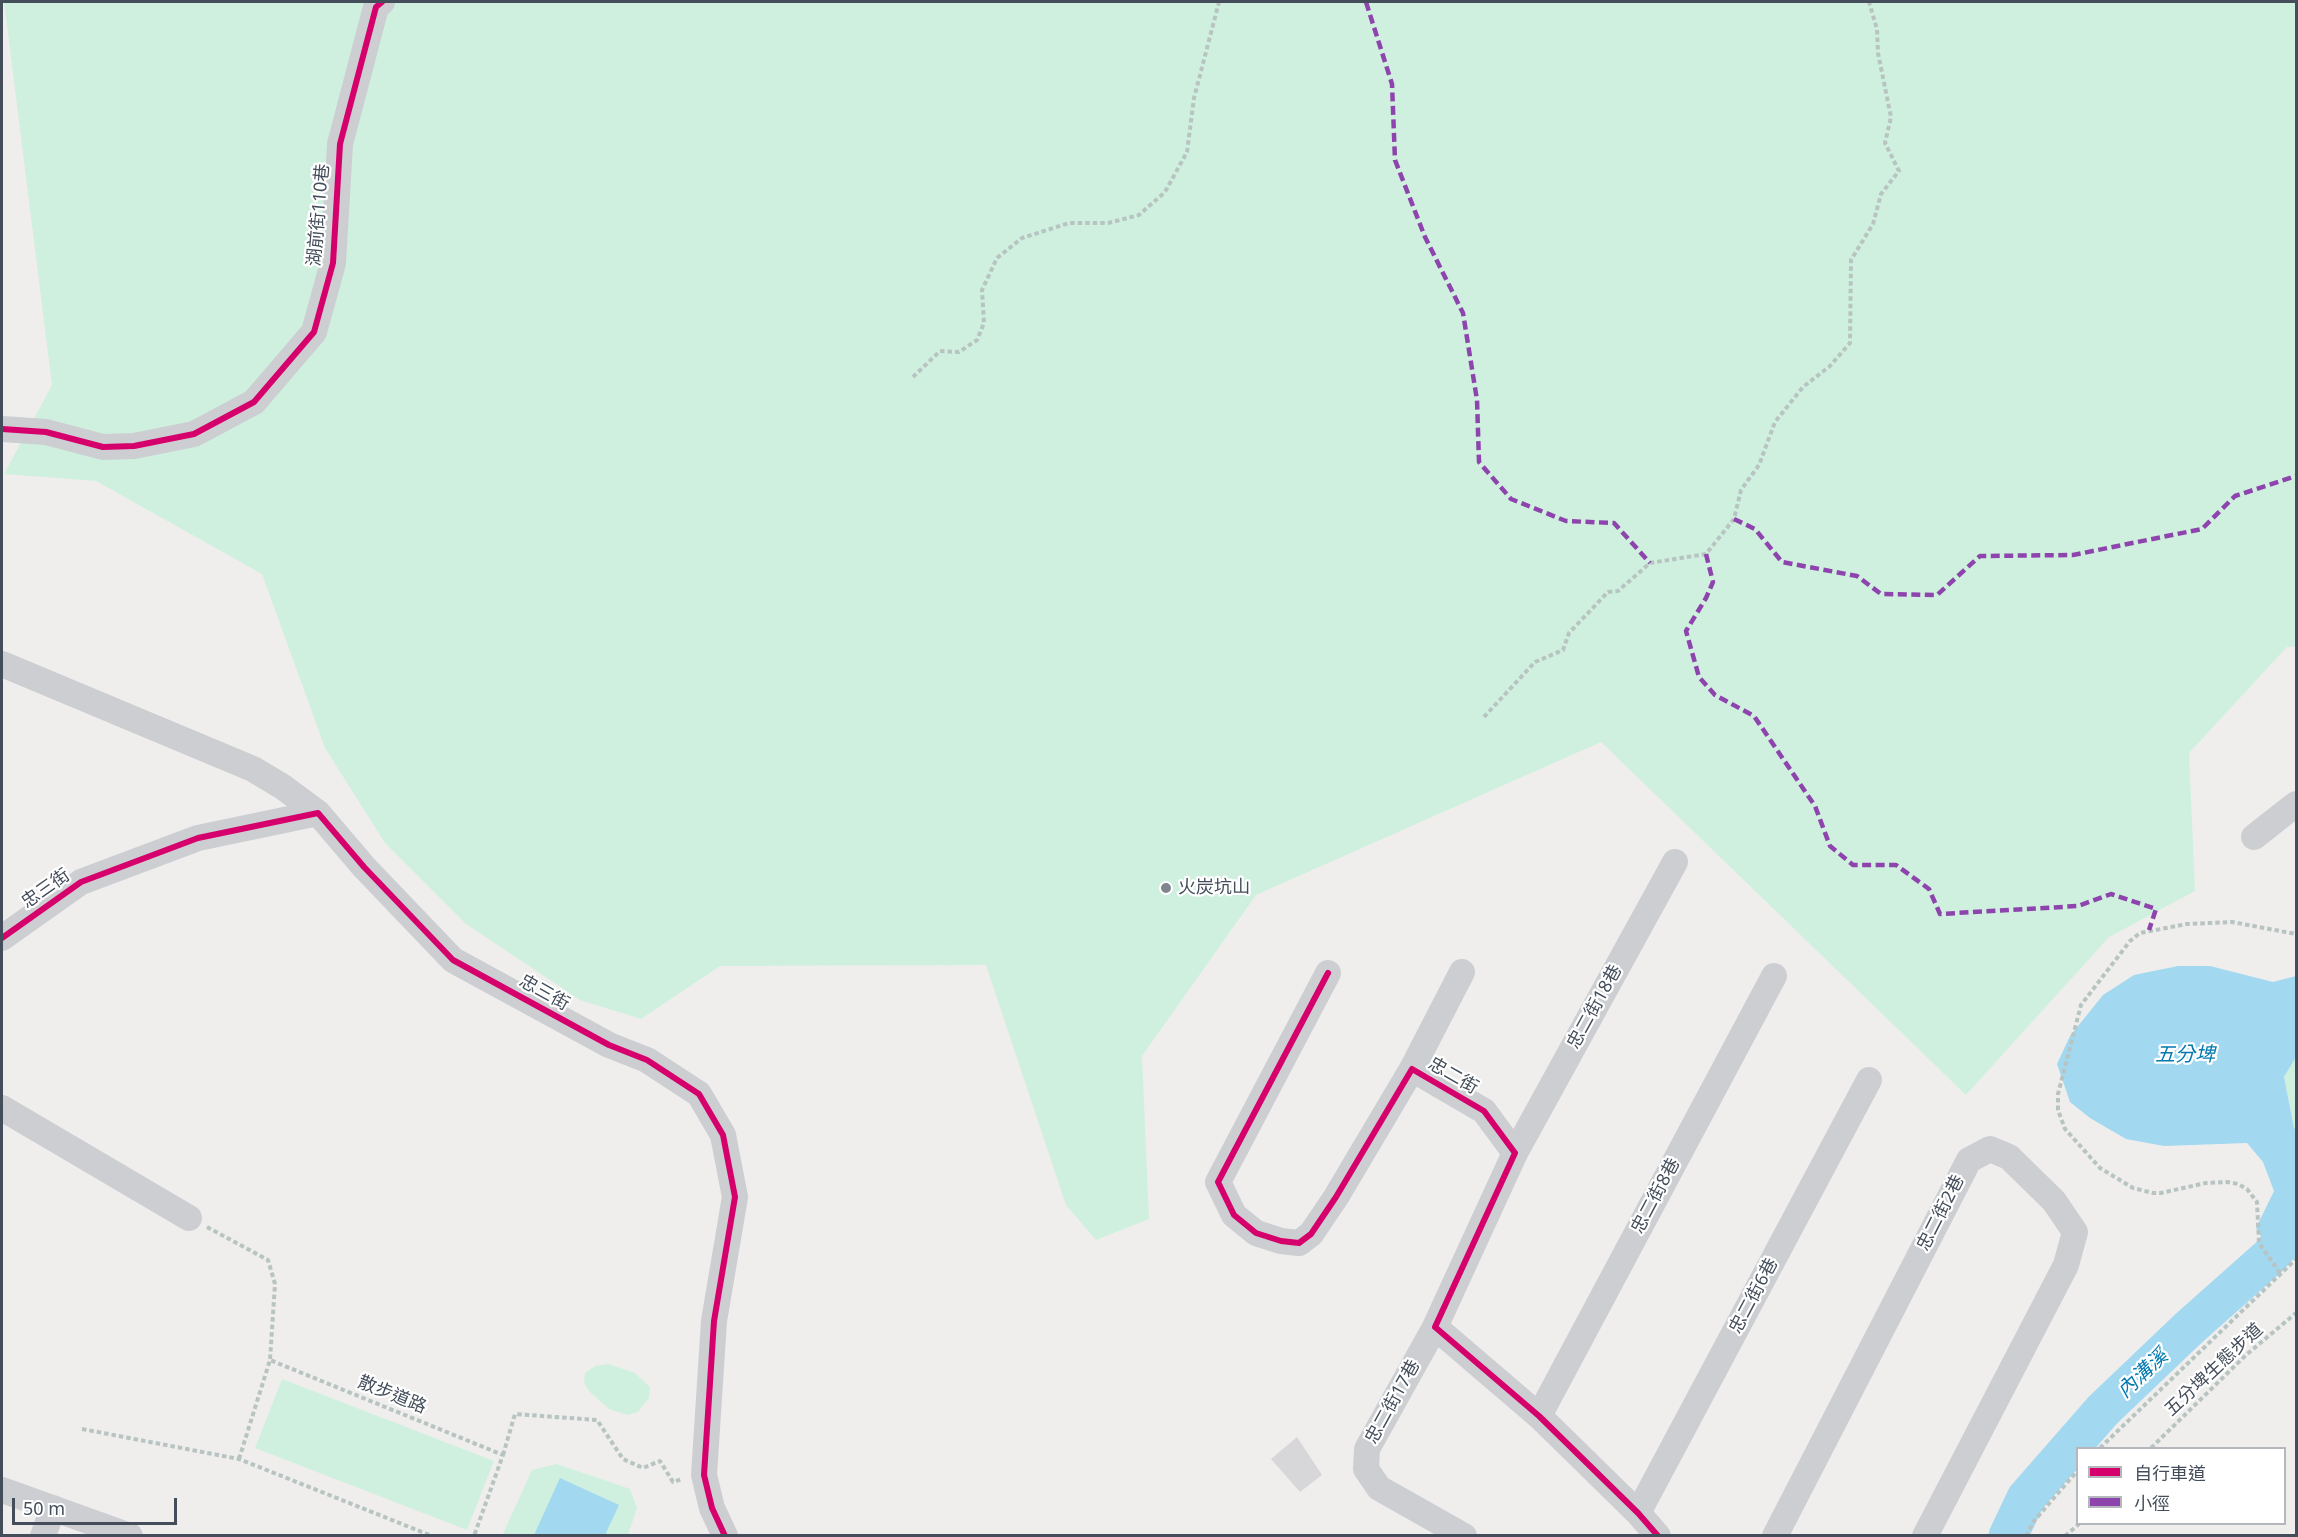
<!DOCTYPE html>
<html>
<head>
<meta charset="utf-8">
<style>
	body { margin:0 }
	#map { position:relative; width:2298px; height:1537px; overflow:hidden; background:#efeeed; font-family:"Noto Sans","Noto Sans TC",sans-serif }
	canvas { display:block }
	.frame { position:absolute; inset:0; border:3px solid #444e5b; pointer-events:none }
	.legend { position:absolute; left:2076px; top:1447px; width:210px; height:78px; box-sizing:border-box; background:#fff; border:2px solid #b4b8bd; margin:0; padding:8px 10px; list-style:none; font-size:18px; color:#444e5b }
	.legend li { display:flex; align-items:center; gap:12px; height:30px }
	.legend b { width:30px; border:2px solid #b4b8bd }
	.scale { position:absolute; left:12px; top:1498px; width:165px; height:27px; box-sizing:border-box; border:3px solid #444e5b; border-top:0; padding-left:8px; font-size:18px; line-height:21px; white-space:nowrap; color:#444e5b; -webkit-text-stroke:4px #fff; paint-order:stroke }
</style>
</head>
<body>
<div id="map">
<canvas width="2298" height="1537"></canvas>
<div class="frame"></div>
<ul class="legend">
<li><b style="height:8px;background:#d6006c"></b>自行車道</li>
<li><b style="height:8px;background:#8e44ad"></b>小徑</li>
</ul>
<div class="scale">50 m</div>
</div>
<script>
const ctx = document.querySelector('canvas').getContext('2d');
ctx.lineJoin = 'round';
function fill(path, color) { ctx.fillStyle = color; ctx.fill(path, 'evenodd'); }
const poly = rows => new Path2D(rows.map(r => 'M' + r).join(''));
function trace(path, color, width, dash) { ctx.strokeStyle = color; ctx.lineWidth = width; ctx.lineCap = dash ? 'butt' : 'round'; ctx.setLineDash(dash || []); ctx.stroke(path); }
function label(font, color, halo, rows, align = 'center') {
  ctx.font = font + ' "Noto Sans","Noto Sans TC",sans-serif'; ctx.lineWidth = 4.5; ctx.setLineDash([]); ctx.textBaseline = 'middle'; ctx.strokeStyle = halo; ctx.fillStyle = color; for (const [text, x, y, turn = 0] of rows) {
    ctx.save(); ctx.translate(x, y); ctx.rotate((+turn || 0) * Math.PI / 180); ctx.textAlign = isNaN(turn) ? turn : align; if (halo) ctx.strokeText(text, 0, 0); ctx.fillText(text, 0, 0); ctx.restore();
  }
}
const green = poly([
	[4,2,2296,2,2296,646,2287,647,2189,753,2195,891,2109,937,1966,1095,1601,742,1256,895,1142,1056,1149,1219,1096,1240,1066,1205,986,965,720,966,641,1019,580,1000,466,924,385,843,325,748,262,574,96,481,4,474,52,385],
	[2296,1057,2296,1130,2294,1128,2284,1077],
	[608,1364,635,1373,650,1387,649,1398,638,1412,627,1415,609,1409,590,1392,584,1383,585,1373,595,1366],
	[282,1379,494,1461,467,1530,255,1448],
	[557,1464,630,1489,637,1508,628,1535,502,1536,532,1470]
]);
const water = poly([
	[2178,966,2210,966,2273,982,2296,976,2296,1057,2284,1077,2294,1128,2296,1130,2296,1228,2268,1249,2256,1228,2274,1191,2263,1162,2247,1143,2164,1146,2126,1139,2090,1118,2070,1102,2057,1064,2070,1036,2103,995,2134,975],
	[560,1478,619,1505,605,1535,534,1535]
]);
const river = poly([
	[2008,1536,2026,1498,2103,1410,2189,1328,2269,1257,2296,1227]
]);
const building = poly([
	[1297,1437,1322,1475,1300,1492,1271,1459]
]);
const path = poly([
	[913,377,940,351,959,352,977,340,984,323,982,290,997,258,1022,238,1069,223,1108,223,1139,215,1165,192,1187,152,1194,98,1219,2],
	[1484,717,1535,662,1563,650,1569,633,1608,592,1618,591,1650,563,1706,554,1734,519,1741,490,1759,465,1775,422,1803,387,1830,366,1850,343,1851,260,1873,224,1881,194,1899,171,1885,143,1891,117,1878,53,1877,29,1869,2],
	[207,1227,268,1260,275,1284,270,1360],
	[2280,1273,2259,1243,2257,1202,2247,1189,2238,1184,2227,1182,2206,1183,2161,1193,2153,1193,2133,1188,2100,1168,2065,1129,2058,1110,2058,1094,2081,1005,2130,941,2140,933,2187,924,2232,922,2296,934],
	[82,1429,239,1459,432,1536],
	[2100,1448,2296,1259],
	[2151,1448,2246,1355,2296,1313],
	[503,1455,515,1414,597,1420,623,1459,643,1468,660,1461,673,1482,682,1479],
	[239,1459,270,1360,503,1455,474,1536],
	[2026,1536,2034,1521,2078,1470],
	[2065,1536,2079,1524]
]);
const minor = poly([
	[2,429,46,432,103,447,134,446,194,434,254,402,314,332,333,263,340,144,376,7,382,2],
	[2,664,253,769,283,787,318,813],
	[2254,837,2296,804],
	[2,938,81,882,198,838,318,813,364,867,453,960,609,1045,647,1060,699,1094,723,1135,735,1197,714,1321,704,1475,712,1508,725,1536],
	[1328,973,1218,1182,1234,1215,1256,1233,1281,1241,1299,1243,1311,1234,1336,1197,1412,1069,1484,1111,1515,1153],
	[1412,1069,1462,972],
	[2,1108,189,1218],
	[1435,1327,1539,1416,1638,1513,1658,1536],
	[1539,1416,1774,976],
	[2,1490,130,1536],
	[1638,1513,1869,1080],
	[43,1536,53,1508],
	[1464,1536,1379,1488,1366,1469,1367,1449,1435,1327,1515,1153,1675,862],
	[1775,1536,1969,1160,1990,1149,2009,1157,2054,1201,2075,1232,2066,1265,1925,1536]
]);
const quiet = poly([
	[1366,2,1392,84,1395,160,1425,237,1463,313,1477,400,1479,462,1511,499,1566,521,1614,523,1650,563],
	[1734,519,1755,529,1782,562,1857,576,1881,594,1937,595,1980,556,2073,555,2202,529,2235,496,2296,476],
	[1706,554,1713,582,1706,598,1686,631,1699,677,1715,695,1754,716,1815,806,1830,846,1853,865,1896,865,1929,889,1940,914,2078,906,2111,894,2156,909,2149,930]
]);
const cycleway = poly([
	[2,429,46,432,103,447,134,446,194,434,254,402,314,332,333,263,340,144,376,7,382,2],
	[2,938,81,882,198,838,318,813,364,867,453,960,609,1045,647,1060,699,1094,723,1135,735,1197,714,1321,704,1475,712,1508,725,1536],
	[1328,973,1218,1182,1234,1215,1256,1233,1281,1241,1299,1243,1311,1234,1336,1197,1412,1069,1484,1111,1515,1153,1435,1327,1539,1416,1638,1513,1658,1536]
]);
const markers = [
	[1166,888,6,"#80868e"]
];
const streetNames = [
	["湖前街110巷",319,215,-85],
	["忠三街",46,889,-35],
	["忠三街",544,993,29],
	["忠二街18巷",1595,1007,-61],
	["忠二街",1453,1076,30],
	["忠二街8巷",1656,1196,-62],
	["忠二街2巷",1941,1213,-63],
	["忠二街6巷",1754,1296,-62],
	["五分埤生態步道",2214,1370,-43],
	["散步道路",392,1395,22],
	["忠二街17巷",1393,1402,-61]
];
const poiNames = [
	["火炭坑山",1178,888]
];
const waterNames = [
	["五分埤",2185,1055],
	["內溝溪",2143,1374,-43]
];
fill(green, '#d0f0df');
fill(water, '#a2d8f0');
trace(river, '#a2d8f0', 39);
fill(building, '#d7d7d9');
trace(path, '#b7c4c2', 4, [4.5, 3]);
trace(minor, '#ccced1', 26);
trace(quiet, '#8e44ad', 4.5, [9, 4.5]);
trace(cycleway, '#d6006c', 6);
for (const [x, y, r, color] of markers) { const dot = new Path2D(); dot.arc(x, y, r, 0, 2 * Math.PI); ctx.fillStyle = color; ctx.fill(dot); trace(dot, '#fff', 2); }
label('18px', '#444e5b', '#fff', streetNames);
label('18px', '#444e5b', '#fff', poiNames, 'left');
label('italic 20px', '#037ab0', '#fff', waterNames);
</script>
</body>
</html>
